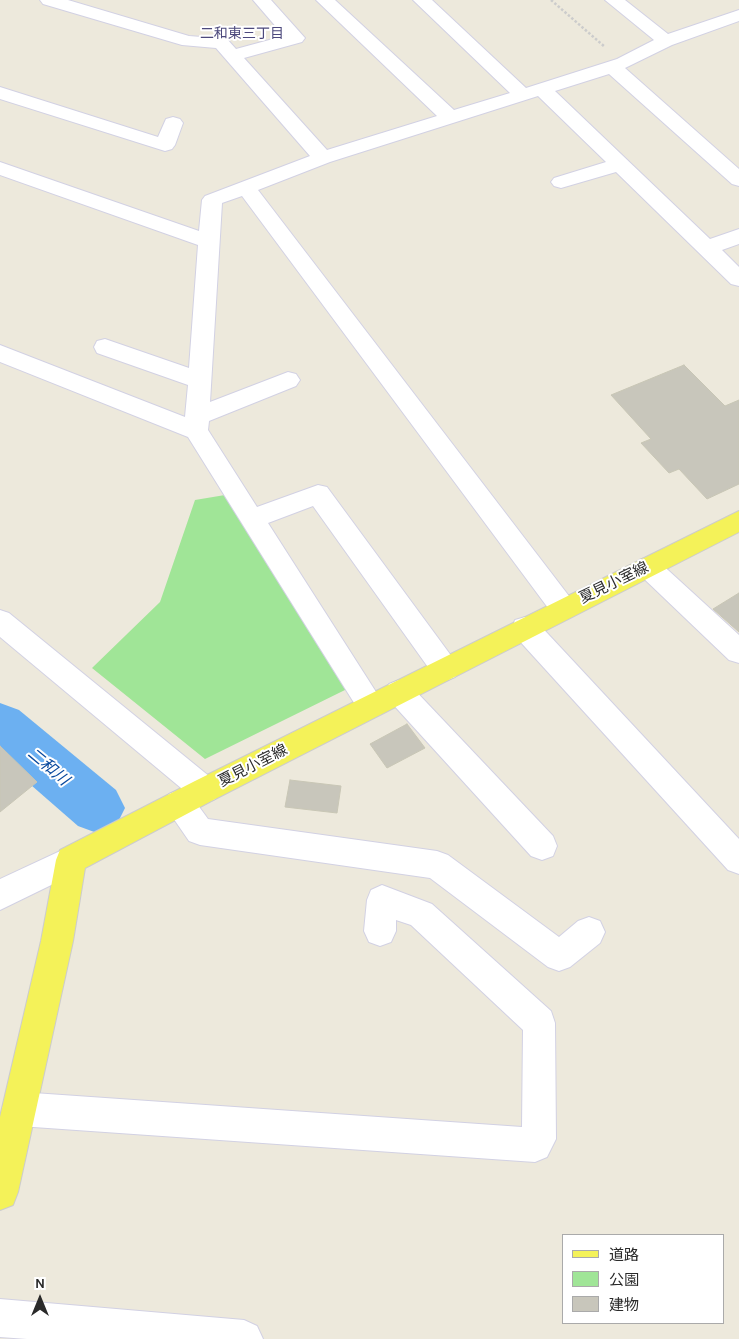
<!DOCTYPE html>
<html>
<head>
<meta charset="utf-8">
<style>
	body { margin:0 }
	#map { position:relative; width:739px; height:1339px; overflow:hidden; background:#ede9dc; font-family:Karla,"Noto Sans JP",sans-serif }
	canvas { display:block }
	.legend { position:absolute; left:562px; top:1234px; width:162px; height:90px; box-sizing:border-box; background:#fff; border:1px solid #aaa; margin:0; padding:6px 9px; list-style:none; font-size:15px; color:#2a2a2a }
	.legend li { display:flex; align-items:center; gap:10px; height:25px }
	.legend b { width:25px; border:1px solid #aaa }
	.north { position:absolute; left:15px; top:1274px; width:50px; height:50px; -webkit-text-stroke:4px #fff; paint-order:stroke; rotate:0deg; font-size:14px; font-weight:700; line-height:20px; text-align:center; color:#2a2a2a }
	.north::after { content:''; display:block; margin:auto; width:18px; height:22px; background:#2a2a2a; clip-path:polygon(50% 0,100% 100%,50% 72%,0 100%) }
</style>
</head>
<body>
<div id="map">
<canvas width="739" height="1339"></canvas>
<ul class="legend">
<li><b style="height:6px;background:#f4f259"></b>道路</li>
<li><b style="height:14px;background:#a0e597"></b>公園</li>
<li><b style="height:14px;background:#c8c6bb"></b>建物</li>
</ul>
<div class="north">N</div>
</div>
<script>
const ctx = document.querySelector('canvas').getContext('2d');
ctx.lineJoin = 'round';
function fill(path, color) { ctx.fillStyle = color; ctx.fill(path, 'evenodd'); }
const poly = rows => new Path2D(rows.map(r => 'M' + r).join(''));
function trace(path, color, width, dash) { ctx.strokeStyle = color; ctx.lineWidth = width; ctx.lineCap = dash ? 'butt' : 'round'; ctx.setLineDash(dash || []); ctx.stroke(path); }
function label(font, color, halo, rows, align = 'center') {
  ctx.font = font + ' Karla,"Noto Sans JP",sans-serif'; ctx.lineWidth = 4; ctx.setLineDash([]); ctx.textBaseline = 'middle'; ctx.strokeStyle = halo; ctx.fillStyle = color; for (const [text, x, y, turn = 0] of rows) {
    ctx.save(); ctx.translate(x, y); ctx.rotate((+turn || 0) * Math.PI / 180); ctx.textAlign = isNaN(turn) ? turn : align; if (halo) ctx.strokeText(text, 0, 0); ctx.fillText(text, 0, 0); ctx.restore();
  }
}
const green = poly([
	[225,495,347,689,205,759,92,668,160,602,195,500]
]);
const river = poly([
	[0,703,19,710,116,790,125,808,116,826,97,833,78,826,0,758,0,703]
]);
const building = poly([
	[684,365,725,406,739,400,739,484,707,499,679,469,669,473,641,443,651,439,611,395,684,365],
	[739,593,739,632,713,609,739,593],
	[407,724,425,748,387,768,370,744,407,724],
	[0,746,37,782,0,812,0,746],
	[290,780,341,786,337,813,285,807,290,780]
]);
const path = poly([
	[551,0,605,47]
]);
const minor = poly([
	[40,0,68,0,189,36,227,39,236,49,284,36,253,0,271,0,305,38,302,42,244,58,327,150,437,116,316,0,335,0,454,110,510,93,413,0,432,0,526,88,617,59,654,40,605,0,625,0,668,34,739,10,739,21,672,45,625,68,739,169,739,186,732,184,609,74,555,91,710,239,739,229,739,244,722,250,739,267,739,286,731,284,616,172,561,188,554,186,551,182,554,178,606,162,538,96,330,162,258,190,572,600,576,608,572,616,563,619,554,616,242,196,222,203,210,402,288,372,296,374,300,380,296,386,209,421,208,430,257,507,318,485,327,487,455,661,459,669,455,677,445,681,435,677,313,506,268,523,385,706,381,714,371,718,361,714,188,437,0,362,0,345,185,417,188,385,97,353,94,347,97,341,105,339,189,368,198,245,0,175,0,162,199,231,202,200,205,196,310,156,216,48,182,45,43,4,40,0],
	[0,87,158,137,166,119,173,117,180,119,183,123,175,145,172,149,165,151,0,99,0,87],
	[648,557,657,560,739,635,739,663,729,660,639,574,635,567,639,560,648,557],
	[0,610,9,613,215,781,220,790,215,799,205,803,192,797,208,819,437,851,448,855,559,937,578,921,589,917,600,921,605,932,600,943,570,967,559,971,548,967,430,878,200,845,189,841,169,812,164,803,169,794,179,790,187,793,0,637,0,610],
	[525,617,535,620,739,839,739,874,728,870,515,636,512,628,515,620,525,617],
	[399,680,409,684,553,836,557,846,553,856,542,860,531,856,389,700,385,692,389,684,399,680],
	[71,846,82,850,86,860,82,870,0,910,0,879,71,846],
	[382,885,432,904,551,1011,555,1023,556,1139,547,1157,535,1162,19,1126,7,1121,2,1109,7,1097,19,1092,522,1127,523,1030,411,925,396,920,396,931,391,942,380,946,369,942,364,931,367,900,371,890,382,885],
	[0,1299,244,1320,257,1326,263,1339,27,1339,0,1337,0,1299]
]);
const major = poly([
	[739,511,739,532,215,799,85,868,73,941,18,1192,13,1205,0,1210,0,1117,41,941,56,860,60,850,195,781,739,511]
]);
const farNeighbourhoodnames = [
	["二和東三丁目",242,34]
];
const streetNames = [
	["夏見小室線",614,583,-26],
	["夏見小室線",253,766,-27]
];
const waterNames = [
	["二和川",48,767,40]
];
fill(green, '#a0e597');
fill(river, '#6cb0f1');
fill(building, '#c8c6bb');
trace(building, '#c8c6b5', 1);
trace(minor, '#d2d1e3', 2);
trace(major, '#ccc', 2);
trace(path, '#ccc', 2.5, [2.5, 2]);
fill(minor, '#fff');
fill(major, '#f4f259');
label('14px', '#4c497c', '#fff', farNeighbourhoodnames);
label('15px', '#2a2a2a', '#fff', streetNames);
label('italic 16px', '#0a4a9e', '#fff', waterNames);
</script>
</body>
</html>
